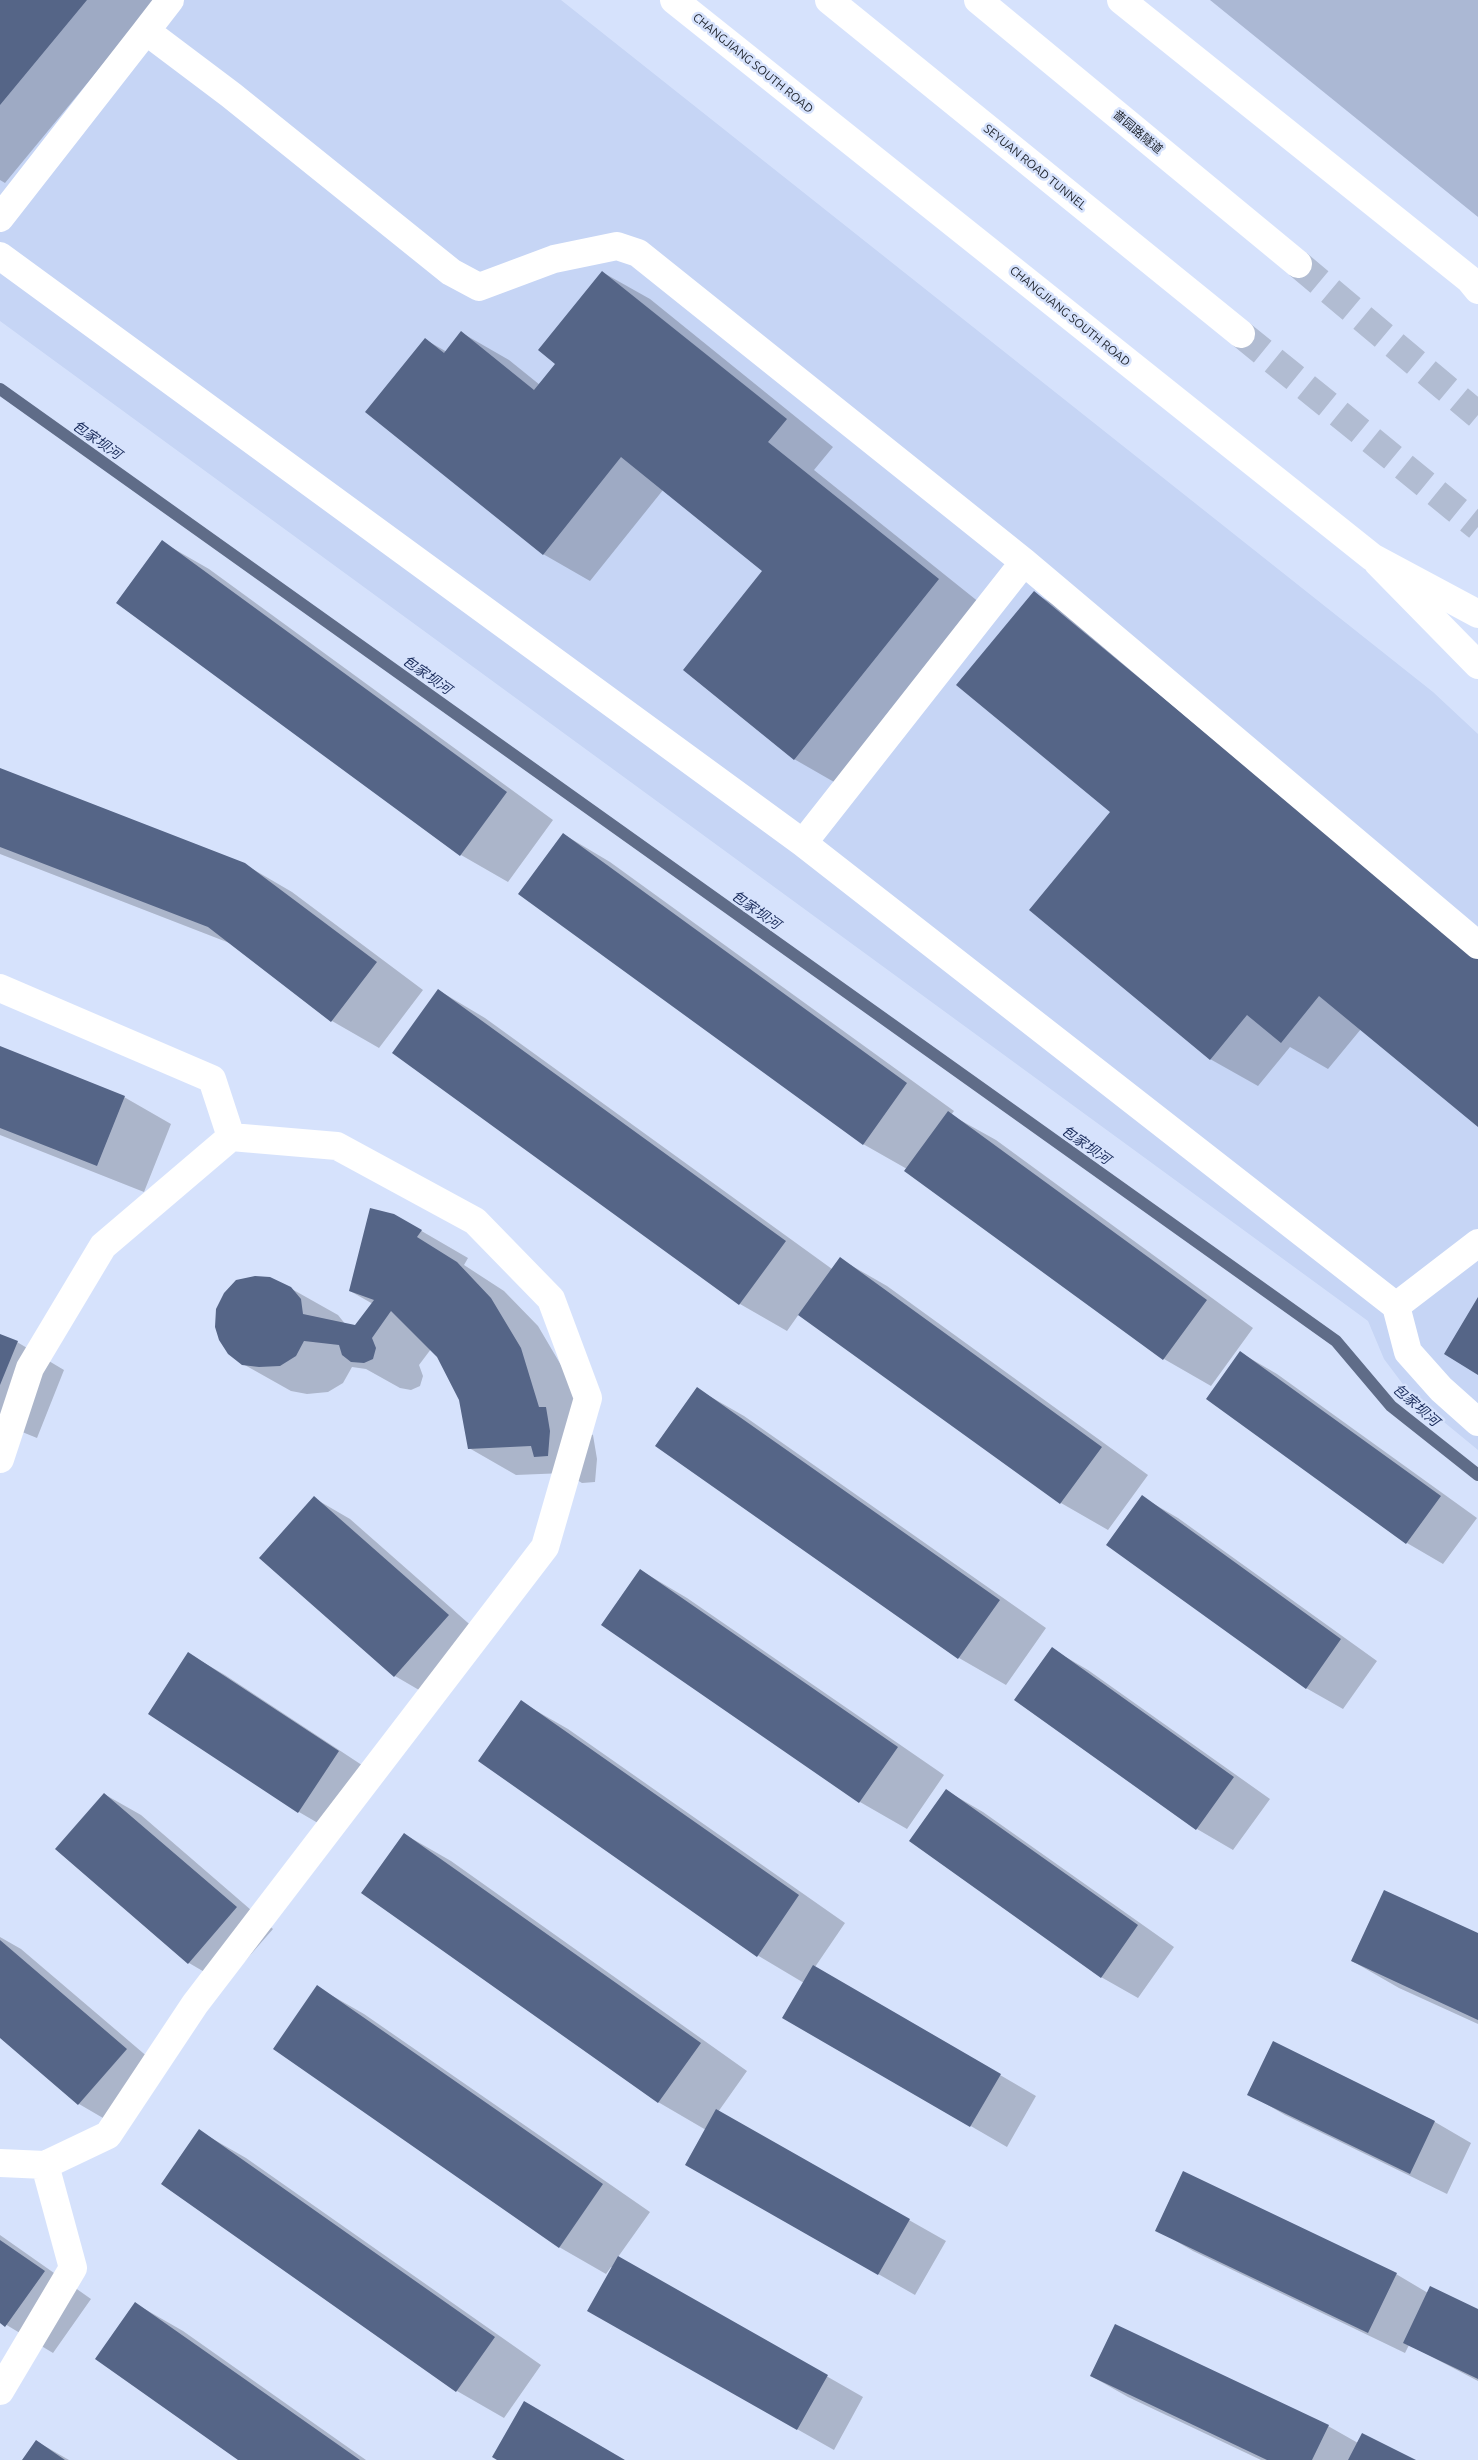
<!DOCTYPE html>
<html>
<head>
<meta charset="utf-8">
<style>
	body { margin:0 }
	canvas { display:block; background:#d6e2fc }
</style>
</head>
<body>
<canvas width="1478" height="2460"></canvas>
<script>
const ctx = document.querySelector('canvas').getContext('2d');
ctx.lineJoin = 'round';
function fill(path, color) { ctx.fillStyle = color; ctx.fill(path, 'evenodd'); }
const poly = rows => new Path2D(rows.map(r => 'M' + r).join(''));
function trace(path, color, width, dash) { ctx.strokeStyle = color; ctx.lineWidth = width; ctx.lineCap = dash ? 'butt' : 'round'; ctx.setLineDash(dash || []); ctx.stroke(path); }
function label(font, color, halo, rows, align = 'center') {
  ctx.font = font + ' Ubuntu,"Noto Sans SC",sans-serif'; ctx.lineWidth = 5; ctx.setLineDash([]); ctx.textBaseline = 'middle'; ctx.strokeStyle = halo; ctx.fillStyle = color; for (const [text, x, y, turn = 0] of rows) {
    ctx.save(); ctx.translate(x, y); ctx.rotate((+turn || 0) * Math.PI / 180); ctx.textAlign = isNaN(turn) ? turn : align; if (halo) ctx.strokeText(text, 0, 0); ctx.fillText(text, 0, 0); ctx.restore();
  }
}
const built = poly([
	[0,0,561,0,1433,692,1478,734,1478,1450,1411,1395,1384,1359,1368,1321,0,321]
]);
const green = poly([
	[1210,0,1478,0,1478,217]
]);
const shadow = poly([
	[0,0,156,0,5,183,0,180],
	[602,272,650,299,833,447,814,470,985,607,841,786,794,759,764,571,663,490,590,581,543,554,426,340,447,352,462,333,509,360,540,385,557,364],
	[162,542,209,569,553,820,508,882,461,855],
	[1034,593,1081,620,1478,948,1478,1126,1361,1029,1328,1069,1290,1047,1258,1086,1210,1059,1112,812],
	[0,769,244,864,292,892,423,990,379,1048,332,1021,232,944,0,854],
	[563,834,610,862,954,1111,951,1115,996,1140,1253,1328,1211,1386,1164,1359,907,1169,863,1144],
	[438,990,485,1018,832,1269,840,1259,887,1286,1148,1475,1108,1530,1061,1503,799,1314,787,1331,740,1304,394,1053],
	[0,1047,124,1097,171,1124,144,1192,0,1135],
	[394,1215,468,1258,464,1265,504,1291,538,1326,568,1377,584,1430,593,1435,597,1459,595,1482,582,1483,565,1473,516,1475,469,1448,460,1399,438,1356,431,1349,419,1365,423,1376,420,1386,411,1390,400,1388,366,1369,352,1367,343,1383,328,1392,307,1394,291,1391,243,1364,290,1288,338,1315,346,1325,356,1327,373,1304,350,1291],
	[0,1336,17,1342,64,1370,37,1438,0,1423],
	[1241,1353,1277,1374,1477,1518,1443,1564,1407,1543,1207,1398],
	[697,1389,744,1416,1046,1628,1006,1685,959,1658,657,1446],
	[1142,1497,1178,1518,1377,1661,1343,1709,1306,1688],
	[314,1498,350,1519,484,1637,431,1697,395,1676],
	[640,1570,687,1598,944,1775,907,1829,860,1802],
	[1052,1649,1088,1670,1270,1799,1233,1850,1197,1829,1016,1700],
	[189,1654,225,1675,374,1773,335,1833,299,1812,150,1714],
	[521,1702,568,1729,845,1923,815,1967,1036,2096,1007,2147,784,2018,804,1983,757,1955],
	[947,1791,983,1812,1174,1947,1138,1998,1101,1977],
	[104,1794,141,1815,273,1929,225,1984,189,1963],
	[404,1834,451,1861,747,2071,718,2112,946,2241,915,2295,687,2165,706,2130,658,2102],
	[1478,1935,1478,2024,1399,1988,1352,1961],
	[0,1937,21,1949,163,2070,115,2125,79,2104,0,2037],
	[317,1987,364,2014,650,2212,618,2257,863,2397,834,2450,625,2332,613,2268,611,2267,606,2274,559,2247],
	[1274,2043,1435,2122,1471,2143,1447,2194,1285,2115,1249,2094],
	[199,2131,246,2158,541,2365,504,2418,457,2391,162,2184],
	[1184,2173,1396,2274,1428,2293,1478,2311,1478,2381,1409,2345,1405,2353,1193,2251,1157,2230],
	[0,2235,91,2299,53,2353,0,2321],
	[136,2304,183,2331,366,2460,240,2460],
	[1091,2376,1328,2426,1358,2443,1414,2460,1261,2460,1128,2397],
	[36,2441,69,2460,23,2460]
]);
const stream = poly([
	[0,389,1336,1341,1391,1406,1478,1475]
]);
const building = poly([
	[0,0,87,0,0,105],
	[602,271,787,419,768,442,939,579,794,760,683,670,762,571,621,457,543,555,365,412,425,338,444,353,461,331,534,390,555,364,538,350],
	[162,540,507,792,460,856,116,603],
	[1034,591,1478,958,1478,1127,1319,996,1281,1043,1247,1015,1210,1060,1029,910,1110,812,956,685],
	[0,768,245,863,377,962,331,1022,208,927,0,847],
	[563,833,907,1083,863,1145,518,894],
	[438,989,786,1241,739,1305,392,1053],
	[0,1046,125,1096,97,1166,0,1128],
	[948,1111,1207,1300,1163,1360,904,1171],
	[370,1208,394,1214,422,1230,417,1237,457,1262,491,1298,521,1348,539,1407,546,1407,550,1431,548,1456,534,1457,531,1446,468,1449,459,1400,437,1357,391,1311,372,1338,376,1348,373,1359,364,1363,351,1362,342,1355,339,1345,304,1341,296,1356,280,1366,259,1367,242,1365,228,1354,219,1340,215,1327,216,1309,224,1293,236,1280,255,1276,270,1277,291,1287,301,1299,303,1314,355,1325,374,1300,349,1291],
	[840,1257,1102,1447,1060,1504,798,1315],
	[1478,1297,1478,1375,1444,1354],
	[0,1334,18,1341,0,1385],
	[1240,1351,1441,1496,1406,1544,1206,1399],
	[697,1387,1000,1600,958,1659,655,1446],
	[1142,1495,1341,1639,1306,1689,1106,1545],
	[314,1496,449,1615,394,1677,259,1558],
	[640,1569,898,1747,859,1803,601,1625],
	[1052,1647,1234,1777,1196,1830,1014,1700],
	[188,1652,339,1751,298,1813,148,1714],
	[521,1700,799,1895,757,1957,478,1761],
	[946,1789,1138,1925,1101,1978,909,1841],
	[104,1793,237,1907,188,1964,55,1849],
	[404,1833,701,2043,658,2103,361,1893],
	[1384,1890,1478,1933,1478,2020,1351,1961],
	[0,1940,127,2049,78,2105,0,2038],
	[813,1965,1001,2074,970,2127,782,2018],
	[317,1985,603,2184,559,2248,273,2049],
	[1273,2041,1435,2121,1410,2174,1247,2095],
	[716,2109,910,2219,878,2275,685,2165],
	[199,2129,495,2337,456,2392,161,2184],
	[1183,2171,1397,2273,1368,2333,1155,2231],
	[0,2240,45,2271,5,2327,0,2323],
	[618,2256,828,2375,797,2430,587,2311],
	[1430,2286,1478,2309,1478,2379,1403,2343],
	[135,2302,360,2460,238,2460,95,2359],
	[1115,2324,1329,2425,1312,2460,1267,2460,1090,2376],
	[524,2401,625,2460,497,2460,492,2457],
	[1362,2433,1416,2460,1348,2460],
	[36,2440,65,2460,22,2460]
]);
const highwayTunnel = poly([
	[1298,264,1478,415],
	[1241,334,1478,527]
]);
const street = poly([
	[170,0,146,31,231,95,451,272,479,287,554,259,617,246,638,253,1024,562,1478,945],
	[0,218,146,31],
	[0,256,803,843,1396,1306,1408,1352,1441,1389,1478,1422],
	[803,843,1024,562],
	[0,988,212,1079,231,1137],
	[1396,1306,1478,1243],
	[0,1459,30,1368,103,1246,231,1137,337,1146,475,1221,551,1299,588,1398,545,1547,195,2004,108,2135,45,2165,0,2163],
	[0,2391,73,2268,45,2165]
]);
const secondary = poly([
	[1378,563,1478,665]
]);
const primary = poly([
	[674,0,1372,557,1478,614],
	[1121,0,1469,279,1478,290]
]);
const highway = poly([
	[829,0,1241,334],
	[978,0,1298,264]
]);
const streetNames = [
	["CHANGJIANG SOUTH ROAD",753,63,39],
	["啬园路隧道",1138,132,40],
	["SEYUAN ROAD TUNNEL",1035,167,39],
	["CHANGJIANG SOUTH ROAD",1070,316,39]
];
const waterNames = [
	["包家坝河",97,440,35],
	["包家坝河",427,675,35],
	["包家坝河",756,910,35],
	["包家坝河",1086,1145,35],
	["包家坝河",1416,1405,41]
];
fill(built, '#c6d5f5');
fill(green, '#abb8d4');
fill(shadow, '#0003');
trace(stream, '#5f6c88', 12);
fill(building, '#556587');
trace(highwayTunnel, '#b1bcd2', 28, [28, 14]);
trace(street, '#fff', 28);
trace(secondary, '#fff', 28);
trace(primary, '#fff', 28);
trace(highway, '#fff', 28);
label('12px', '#1e232c', '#d6e2fc', streetNames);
label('italic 14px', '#192b5b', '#d6e2fc', waterNames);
</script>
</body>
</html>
